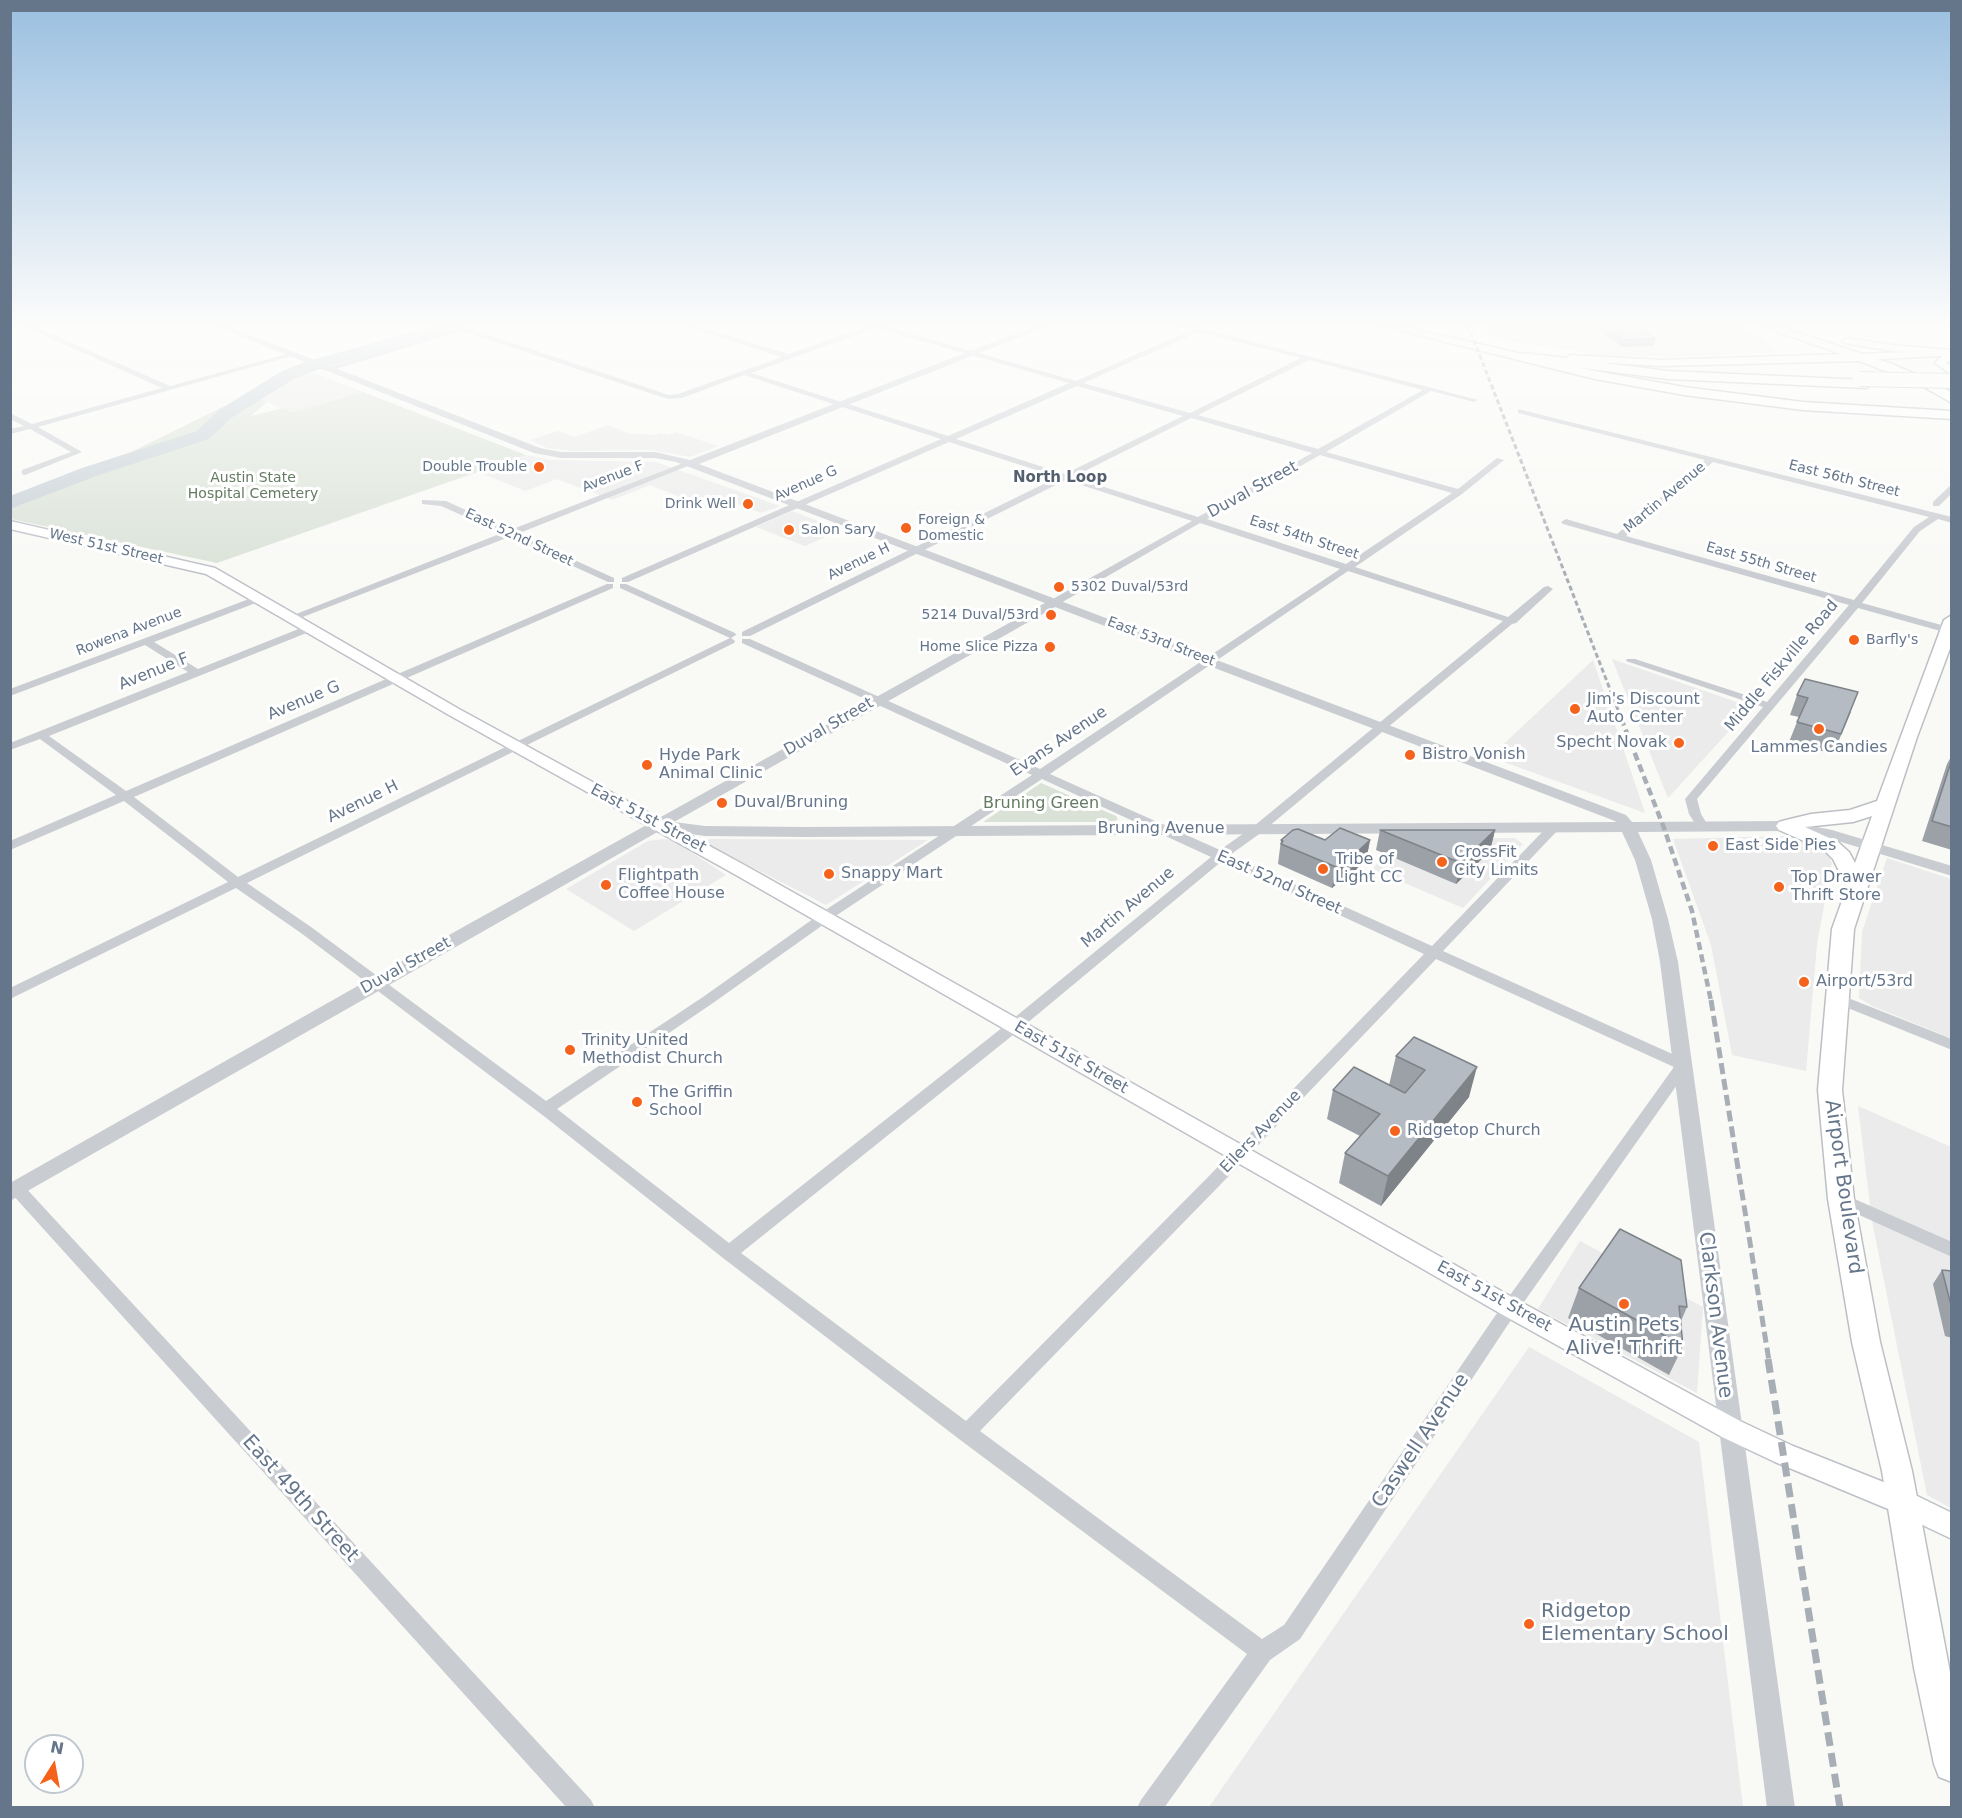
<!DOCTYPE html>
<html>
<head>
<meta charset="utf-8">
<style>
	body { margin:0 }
	#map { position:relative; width:1962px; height:1818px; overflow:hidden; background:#f9f9f6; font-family:"DejaVu Sans",sans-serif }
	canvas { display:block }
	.frame { position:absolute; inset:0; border:12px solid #65768b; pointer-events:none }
	.north { position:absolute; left:24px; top:1734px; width:60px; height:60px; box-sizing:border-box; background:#fff; border:2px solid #c1c8d1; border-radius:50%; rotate:11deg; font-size:16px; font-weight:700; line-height:24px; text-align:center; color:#65768b }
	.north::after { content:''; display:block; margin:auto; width:21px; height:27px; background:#f5621b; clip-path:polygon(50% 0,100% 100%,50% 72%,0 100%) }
</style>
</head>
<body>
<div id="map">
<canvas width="1962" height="1818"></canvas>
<div class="frame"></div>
<div class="north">N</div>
</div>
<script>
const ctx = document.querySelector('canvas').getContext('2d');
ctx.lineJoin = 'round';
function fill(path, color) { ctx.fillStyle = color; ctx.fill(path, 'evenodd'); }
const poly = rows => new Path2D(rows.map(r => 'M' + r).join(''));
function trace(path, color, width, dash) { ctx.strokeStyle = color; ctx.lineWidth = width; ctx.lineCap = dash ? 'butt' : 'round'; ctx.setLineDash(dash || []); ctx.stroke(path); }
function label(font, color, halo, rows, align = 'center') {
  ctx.font = font + ' "DejaVu Sans",sans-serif'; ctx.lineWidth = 6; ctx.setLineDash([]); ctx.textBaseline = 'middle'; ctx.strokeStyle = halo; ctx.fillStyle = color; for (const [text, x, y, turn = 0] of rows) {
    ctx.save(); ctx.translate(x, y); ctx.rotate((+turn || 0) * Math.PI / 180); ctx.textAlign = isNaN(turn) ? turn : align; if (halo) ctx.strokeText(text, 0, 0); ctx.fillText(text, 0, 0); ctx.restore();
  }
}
const built = poly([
	[1485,325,1742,325,1779,352,1670,357,1603,355,1494,339],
	[305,369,363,392,293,412,254,397,287,377],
	[608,425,628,433,653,435,660,433,667,435,676,432,718,446,690,457,651,450,572,451,547,448,530,440,558,431,574,437],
	[526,455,550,460,656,462,780,506,761,513,717,496,698,504,650,485,612,500,557,479,525,491,478,472],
	[792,511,841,530,805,546,756,527],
	[1612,659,1751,707,1668,798],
	[1593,660,1645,813,1490,757],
	[1784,836,1812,841,1826,850,1832,863,1817,944,1806,1071,1732,1055,1711,945,1673,839],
	[1515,838,1523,844,1463,908,1372,869,1403,839],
	[664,839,673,840,726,875,634,931,566,889,648,841],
	[711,839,928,840,826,905,707,844,707,840],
	[1887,858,1951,879,1951,1038,1872,1006,1859,998,1862,932],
	[1858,1106,1951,1147,1951,1508,1927,1495,1872,1221],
	[1580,1241,1703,1307,1697,1393,1538,1309],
	[1529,1347,1699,1442,1743,1807,1209,1807]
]);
const green = poly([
	[302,368,305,369,287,377,255,397,267,402,251,416,283,408,293,412,363,392,526,455,217,563,11,519,11,501,117,459],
	[1041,783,1116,816,1118,819,1114,822,983,822]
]);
const river = poly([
	[437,325,463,325,461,328,317,370,294,379,231,418,209,439,96,476,10,509,10,496,82,468,197,431,219,410,282,371,305,362,437,325]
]);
const minor = poly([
	[21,325,31,325,170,386,291,353,295,355,38,427,82,452,25,475,22,474,22,470,71,452,30,429,10,434,10,429,24,426,10,419,10,413,32,424,162,388,21,325],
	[448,325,459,325,669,395,678,394,782,357,680,325,692,325,789,354,869,325,881,325,1076,381,1191,330,1175,325,1188,325,1478,400,1474,402,1431,391,1326,452,1458,489,1497,458,1504,460,1462,494,1355,567,1508,617,1544,587,1548,586,1553,589,1516,623,1512,624,1262,832,1230,855,1432,946,1549,825,1557,825,1559,828,1557,831,1443,951,1688,1061,1691,1065,1507,1326,1300,1639,1270,1660,1164,1808,1137,1808,1141,1800,1247,1654,959,1439,723,1258,545,1117,301,933,236,888,10,999,10,988,228,882,124,801,10,850,10,841,116,795,40,739,10,750,10,743,188,672,145,645,10,696,10,689,257,596,262,599,261,601,154,642,198,669,306,626,314,626,314,630,49,736,126,791,607,584,613,584,613,588,134,797,238,877,730,638,620,588,620,584,626,584,735,633,736,635,731,638,735,641,734,643,247,883,311,927,546,1101,703,997,827,909,1032,775,742,643,742,639,750,639,1040,769,1340,569,1200,523,1059,604,1051,604,1051,600,1192,521,1066,480,750,636,742,636,742,632,1058,477,949,442,628,582,622,582,622,578,941,439,744,375,682,398,668,399,462,331,329,371,322,369,455,329,448,325],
	[876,328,1069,383,948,436,751,373,876,328],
	[1199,332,1301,358,1190,413,1083,383,1199,332],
	[1309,360,1423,390,1318,449,1198,415,1309,360],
	[1077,386,1183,416,1065,474,956,439,1077,386],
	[1191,418,1312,453,1198,517,1073,477,1191,418],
	[1320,455,1452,493,1346,564,1207,519,1320,455],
	[1348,571,1503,621,1254,826,1220,850,1050,774,1348,571],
	[1042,779,1211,857,998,1031,729,1243,557,1109,713,1003,837,915,1042,779],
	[1222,861,1424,954,1209,1176,966,1421,741,1253,1008,1039,1222,861],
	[1436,959,1674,1067,1495,1316,1284,1625,1262,1639,980,1431,1221,1184,1436,959],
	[1518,409,1952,517,1952,523,1938,519,1920,531,1862,603,1952,628,1952,632,1944,632,1858,608,1697,799,1701,814,1709,827,1703,831,1699,830,1689,814,1685,799,1763,707,1626,661,1627,659,1635,659,1767,702,1849,605,1563,524,1561,522,1566,519,1617,534,1705,460,1518,413,1518,409],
	[1713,462,1929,517,1914,527,1854,600,1626,536,1713,462],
	[686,462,693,464,517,534,614,578,614,582,608,582,509,537,295,620,287,620,286,618,502,533,441,506,422,504,422,500,446,501,510,530,686,462],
	[1952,484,1952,493,1939,506,1933,506,1933,502,1952,484],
	[1838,994,1952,1039,1952,1050,1833,1002,1831,999,1833,996,1838,994],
	[17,1183,23,1185,591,1800,595,1808,567,1808,11,1193,11,1185,17,1183],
	[1841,1193,1952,1242,1952,1257,1835,1204,1833,1199,1835,1194,1841,1193]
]);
const tertiary = poly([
	[212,325,225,325,540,448,561,452,655,452,690,460,1037,325,1050,325,699,464,1626,815,1632,822,1786,821,1832,830,1952,866,1952,876,1825,837,1786,831,1638,832,1651,860,1668,919,1678,962,1795,1808,1767,1808,1660,962,1652,919,1635,860,1622,832,806,837,705,836,661,830,10,1201,10,1183,370,979,1045,603,676,462,655,458,561,458,534,453,212,325],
	[1055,607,1615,821,1616,822,806,827,705,826,674,822,1055,607]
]);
const secondary = poly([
	[1951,350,1952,358,1946,363,1952,367,1952,375,1935,363,1942,356,1863,360,1858,357,1863,354,1951,350],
	[10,521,215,568,459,709,748,867,1519,1301,1740,1421,1793,1446,1911,1493,1952,1513,1952,1539,1893,1511,1775,1462,1722,1437,1503,1315,736,875,449,715,206,574,10,529,10,521]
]);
const primary = poly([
	[1377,325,1398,325,1595,371,1684,387,1803,402,1952,411,1952,419,1803,410,1684,395,1595,379,1377,325],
	[1758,325,1775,325,1892,364,1932,381,1952,393,1952,403,1924,387,1860,361,1662,366,1571,361,1565,358,1571,355,1662,360,1841,354,1758,325],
	[1848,338,1892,345,1951,350,1952,356,1892,351,1844,343,1842,341,1848,338],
	[1952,615,1952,643,1917,737,1854,929,1842,1090,1854,1199,1880,1342,1912,1471,1952,1683,1952,1782,1939,1777,1934,1764,1914,1668,1882,1471,1852,1342,1828,1199,1818,1090,1832,929,1847,887,1833,859,1824,850,1779,830,1776,826,1779,822,1786,820,1811,814,1850,810,1877,801,1944,620,1952,615],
	[1872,816,1855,863,1849,852,1838,842,1805,827,1853,822,1872,816]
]);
const motorway = poly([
	[1525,353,1668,371,1866,380,1873,384,1866,388,1668,379,1520,360,1518,357,1525,353]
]);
const railFar3 = poly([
	[1468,325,1622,720]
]);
const railFar2 = poly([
	[1621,718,1664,828,1692,911,1711,1001]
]);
const railFar1 = poly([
	[1711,1000,1769,1361]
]);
const rail = poly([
	[1768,1359,1840,1808]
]);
const motorwayBridge = poly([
	[1860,379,1952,381]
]);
const wall = poly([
	[1598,325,1637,325,1656,339,1654,346,1622,347,1597,328],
	[1797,695,1851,712,1833,754,1789,742,1799,717,1790,715],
	[1952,755,1952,850,1922,841,1947,764],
	[1380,830,1495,830,1490,851,1456,884,1376,850],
	[1281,840,1370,840,1366,861,1350,875,1348,874,1332,888,1278,864],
	[1414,1037,1469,1097,1381,1206,1339,1183,1345,1153,1360,1136,1327,1119,1333,1090,1389,1085,1396,1056],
	[1942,1270,1952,1271,1952,1338,1945,1336,1933,1284],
	[1579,1288,1687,1307,1681,1321,1683,1346,1669,1375,1568,1318]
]);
const shadedWall = poly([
	[1495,830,1490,851,1456,884,1461,863],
	[1370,840,1366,861,1350,875,1354,855],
	[1351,854,1348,874,1332,888,1336,867],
	[1477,1067,1469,1097,1381,1206,1388,1176]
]);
const building = poly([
	[1604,325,1637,325,1656,339,1623,340,1604,325],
	[1805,679,1858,692,1841,734,1797,722,1808,698,1797,695,1805,679],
	[1952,759,1952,827,1932,821,1952,759],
	[1340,828,1370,840,1354,855,1351,854,1336,867,1281,844,1283,841,1281,840,1293,830,1298,829,1325,840,1340,828],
	[1380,830,1495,830,1461,863,1380,830],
	[1414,1037,1477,1067,1388,1176,1345,1153,1380,1114,1333,1090,1354,1067,1405,1093,1425,1070,1396,1056,1414,1037],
	[1620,1229,1681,1260,1687,1307,1679,1306,1683,1346,1579,1288,1620,1229],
	[1942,1270,1952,1271,1952,1309,1942,1270]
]);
const markers = [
	[539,467,6,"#f5621b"],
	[748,504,6,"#f5621b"],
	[906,528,6,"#f5621b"],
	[789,530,6,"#f5621b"],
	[1059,587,6,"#f5621b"],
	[1051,615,6,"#f5621b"],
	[1854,640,6,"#f5621b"],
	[1050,647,6,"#f5621b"],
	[1575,709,6,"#f5621b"],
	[1819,729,6,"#f5621b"],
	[1679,743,6,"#f5621b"],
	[1410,755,6,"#f5621b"],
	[647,765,6,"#f5621b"],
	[722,803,6,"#f5621b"],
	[1713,846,6,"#f5621b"],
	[1442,862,6,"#f5621b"],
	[1323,869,6,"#f5621b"],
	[829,874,6,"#f5621b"],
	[606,885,6,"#f5621b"],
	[1779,887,6,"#f5621b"],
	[1804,982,6,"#f5621b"],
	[570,1050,6,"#f5621b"],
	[637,1102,6,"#f5621b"],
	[1395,1131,6,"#f5621b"],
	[1624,1304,6,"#f5621b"],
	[1529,1624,6,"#f5621b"]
];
const farPoinames = [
	["Double Trouble",527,467],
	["Drink Well",736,504],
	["Foreign &",918,520,"left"],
	["Domestic",918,536,"left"],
	["Salon Sary",801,530,"left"],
	["5302 Duval/53rd",1071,587,"left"],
	["5214 Duval/53rd",1039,615],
	["Barfly's",1866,640,"left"],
	["Home Slice Pizza",1038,647]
];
const farStreetnames = [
	["Avenue F",613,477,-21],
	["East 56th Street",1844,479,14],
	["Avenue G",806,484,-24],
	["Martin Avenue",1665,498,-40],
	["East 52nd Street",519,538,25],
	["East 54th Street",1304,538,18],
	["West 51st Street",106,547,13],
	["Avenue H",859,562,-26],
	["East 55th Street",1761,563,16],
	["Rowena Avenue",129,632,-21],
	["East 53rd Street",1161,642,21]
];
const farParknames = [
	["Austin State",253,478],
	["Hospital Cemetery",253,494]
];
const farNeighbourhoodnames = [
	["North Loop",1060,478]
];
const streetNames = [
	["Duval Street",1253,490,-29],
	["Middle Fiskville Road",1782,666,-50],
	["Avenue F",154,672,-22],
	["Avenue G",304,701,-23],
	["Duval Street",829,727,-30],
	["Evans Avenue",1059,742,-34],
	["Avenue H",363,802,-26],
	["East 51st Street",648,819,28],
	["Bruning Avenue",1161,829],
	["East 52nd Street",1279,883,24],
	["Martin Avenue",1128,908,-40],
	["Duval Street",406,966,-29],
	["East 51st Street",1071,1058,30],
	["Eilers Avenue",1261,1132,-46],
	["East 51st Street",1494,1297,29]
];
const poiNames = [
	["Jim's Discount",1587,700],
	["Auto Center",1587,718],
	["Specht Novak",1667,743,"right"],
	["Lammes Candies",1819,748,"center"],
	["Bistro Vonish",1422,755],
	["Hyde Park",659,756],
	["Animal Clinic",659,774],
	["Duval/Bruning",734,803],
	["East Side Pies",1725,846],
	["CrossFit",1454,853],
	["City Limits",1454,871],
	["Tribe of",1335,860],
	["Light CC",1335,878],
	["Snappy Mart",841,874],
	["Flightpath",618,876],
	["Coffee House",618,894],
	["Top Drawer",1791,878],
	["Thrift Store",1791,896],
	["Airport/53rd",1816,982],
	["Trinity United",582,1041],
	["Methodist Church",582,1059],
	["The Griffin",649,1093],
	["School",649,1111],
	["Ridgetop Church",1407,1131]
];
const parkNames = [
	["Bruning Green",1041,804]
];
const nearStreetnames = [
	["Airport Boulevard",1843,1187,82],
	["Clarkson Avenue",1715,1315,83],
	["Caswell Avenue",1421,1441,-56],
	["East 49th Street",300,1499,48]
];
const nearPoinames = [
	["Austin Pets",1624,1326],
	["Alive! Thrift",1624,1349],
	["Ridgetop",1541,1612,"left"],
	["Elementary School",1541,1635,"left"]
];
fill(built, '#eaebea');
fill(green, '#dae2d7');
fill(river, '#c5cfd5');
trace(secondary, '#bdc1c7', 3);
trace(primary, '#bcbfc4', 3);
trace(motorway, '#bbbec2', 3);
fill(minor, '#c9ccd1');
fill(tertiary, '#c9ccd1');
fill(secondary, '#fff');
fill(primary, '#fff');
fill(motorway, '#fff');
trace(railFar3, '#a8aeb5', 3, [5, 3]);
trace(railFar2, '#a8aeb5', 4.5, [8, 4.5]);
trace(railFar1, '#a8aeb5', 5, [11, 5]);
trace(rail, '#a8aeb5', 7, [14, 7]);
trace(motorwayBridge, '#bbbec2', 16, []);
trace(motorwayBridge, '#fff', 14);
fill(wall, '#9ba1a7');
fill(shadedWall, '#7e8388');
fill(building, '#b4bbc2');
trace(building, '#7e8388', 1.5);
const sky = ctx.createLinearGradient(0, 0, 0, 580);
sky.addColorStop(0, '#9abfe0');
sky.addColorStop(0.56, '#fcfcfb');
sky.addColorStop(1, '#fcfcfb00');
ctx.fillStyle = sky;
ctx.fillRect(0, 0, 1962, 580);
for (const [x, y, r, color] of markers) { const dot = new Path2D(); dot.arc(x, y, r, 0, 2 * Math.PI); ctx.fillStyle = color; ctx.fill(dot); trace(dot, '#fff', 2); }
label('14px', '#65768b', '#fff', farPoinames, 'right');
label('14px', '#65768b', '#fff', farStreetnames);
label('14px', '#647b61', '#fff', farParknames);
label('bold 15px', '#54606f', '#fff', farNeighbourhoodnames);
label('16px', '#65768b', '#fff', streetNames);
label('16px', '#65768b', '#fff', poiNames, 'left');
label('16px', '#647b61', '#fff', parkNames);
label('20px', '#65768b', '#fff', nearStreetnames);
label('20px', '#65768b', '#fff', nearPoinames);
</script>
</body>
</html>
